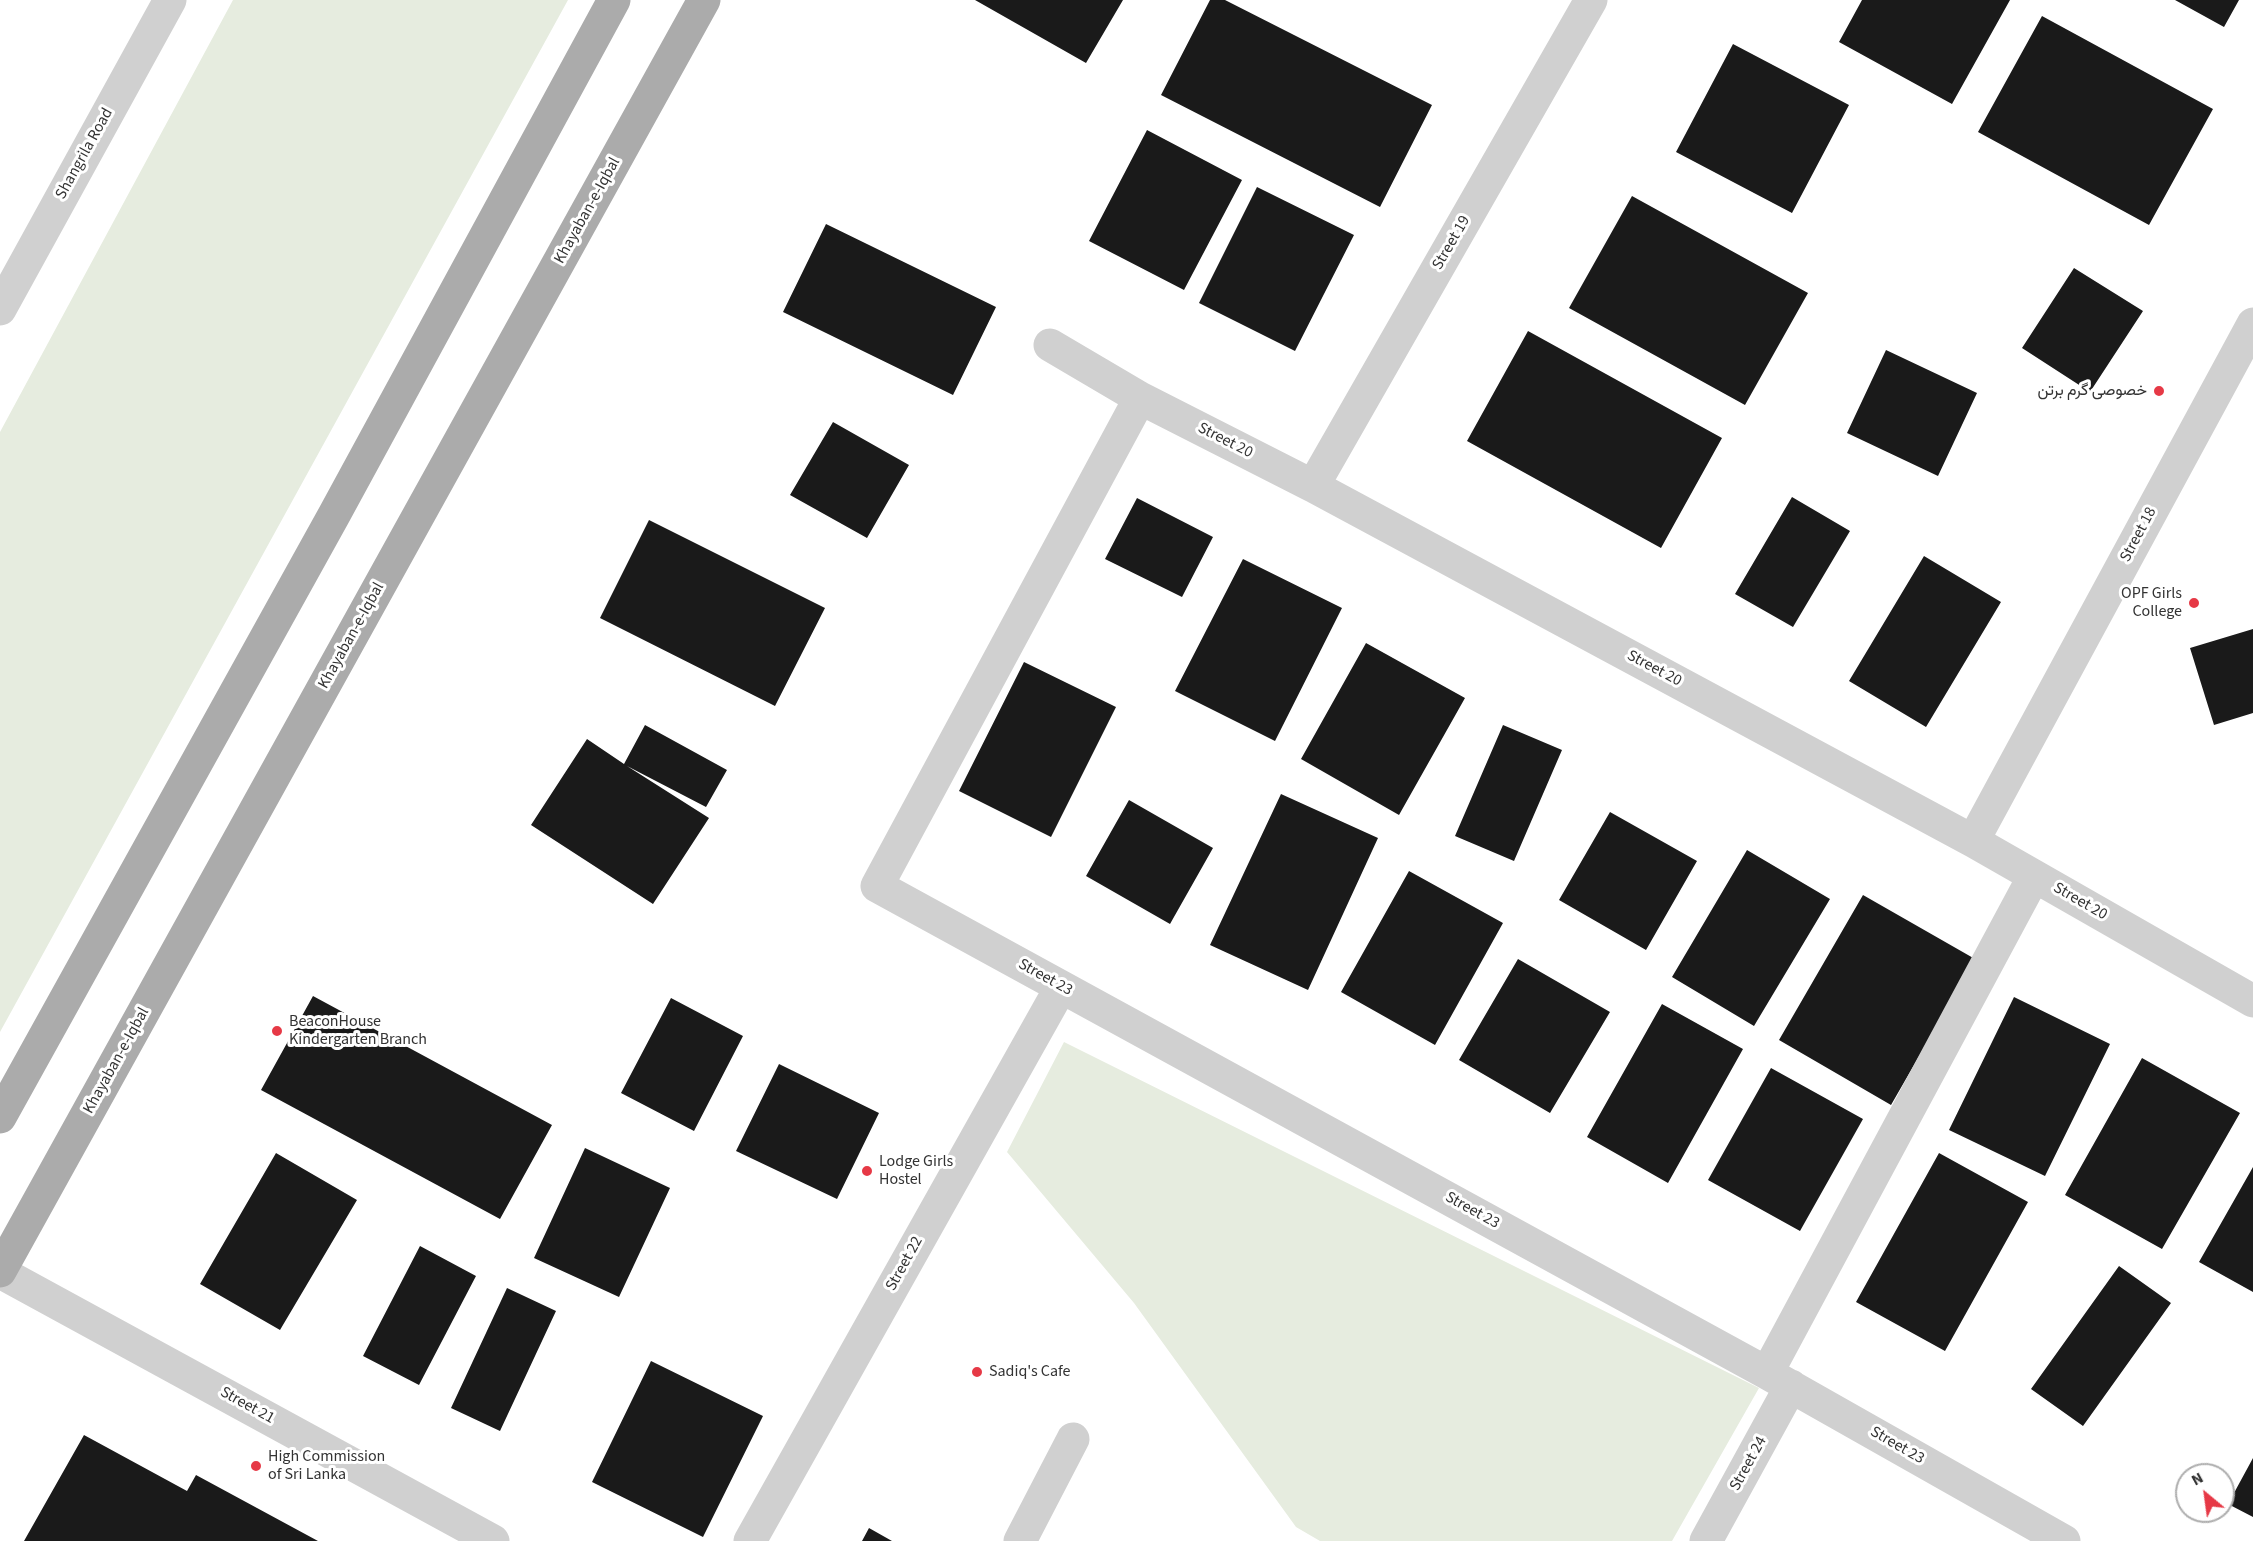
<!DOCTYPE html>
<html>
<head>
<meta charset="utf-8">
<style>
	body { margin:0 }
	#map { position:relative; width:2253px; height:1541px; overflow:hidden; background:#fff; font-family:"Source Sans 3",sans-serif }
	canvas { display:block }
	.north { position:absolute; left:2175px; top:1463px; width:60px; height:60px; box-sizing:border-box; background:#fff; border:2px solid #adadad; border-radius:50%; rotate:331deg; font-size:16px; font-weight:700; line-height:24px; text-align:center; color:#333 }
	.north::after { content:''; display:block; margin:auto; width:21px; height:27px; background:#e63946; clip-path:polygon(50% 0,100% 100%,50% 72%,0 100%) }
</style>
</head>
<body>
<div id="map">
<canvas width="2253" height="1541"></canvas>
<div class="north">N</div>
</div>
<script>
const ctx = document.querySelector('canvas').getContext('2d');
ctx.lineJoin = 'round';
function fill(path, color) { ctx.fillStyle = color; ctx.fill(path, 'evenodd'); }
const poly = rows => new Path2D(rows.map(r => 'M' + r).join(''));
function trace(path, color, width, dash) { ctx.strokeStyle = color; ctx.lineWidth = width; ctx.lineCap = dash ? 'butt' : 'round'; ctx.setLineDash(dash || []); ctx.stroke(path); }
function label(font, color, halo, rows, align = 'center') {
  ctx.font = font + ' "Source Sans 3",Vazirmatn,sans-serif'; ctx.lineWidth = 6; ctx.setLineDash([]); ctx.textBaseline = 'middle'; ctx.strokeStyle = halo; ctx.fillStyle = color; for (const [text, x, y, turn = 0] of rows) {
    ctx.save(); ctx.translate(x, y); ctx.rotate((+turn || 0) * Math.PI / 180); ctx.textAlign = isNaN(turn) ? turn : align; if (halo) ctx.strokeText(text, 0, 0); ctx.fillText(text, 0, 0); ctx.restore();
  }
}
const green = poly([
	[233,0,568,0,0,1032,0,432],
	[1064,1042,1759,1388,1672,1541,1320,1541,1296,1527,1134,1303,1007,1152]
]);
const building = poly([
	[975,0,1123,0,1086,63],
	[1210,0,1225,0,1432,105,1380,207,1161,95],
	[1862,0,2010,0,1952,104,1839,42],
	[2175,0,2239,0,2224,27],
	[2042,16,2213,109,2149,225,1978,132],
	[1733,44,1849,105,1792,213,1676,152],
	[1147,130,1242,180,1184,290,1089,241],
	[1257,187,1354,235,1295,351,1199,303],
	[1632,196,1808,293,1745,405,1569,308],
	[826,224,996,307,953,395,783,312],
	[2074,268,2143,311,2090,392,2022,348],
	[1528,331,1722,438,1661,548,1467,441],
	[1886,350,1977,393,1938,476,1847,433],
	[833,422,909,465,867,538,790,495],
	[1792,497,1850,531,1793,627,1735,594],
	[1137,498,1213,537,1182,597,1105,559],
	[649,520,825,608,775,706,600,618],
	[1924,556,2001,602,1926,727,1849,681],
	[1243,559,1342,608,1275,741,1175,691],
	[2253,629,2253,713,2214,725,2190,648],
	[1366,643,1465,698,1399,815,1301,759],
	[1024,662,1116,707,1051,837,959,791],
	[645,725,727,770,706,807,627,766,709,818,653,904,531,825,587,739,624,764],
	[1503,725,1562,750,1514,861,1455,836],
	[1281,794,1378,838,1308,990,1210,945],
	[1129,800,1213,848,1170,924,1086,876],
	[1610,812,1697,861,1646,950,1559,900],
	[1747,850,1830,899,1754,1026,1672,977],
	[1409,871,1503,923,1435,1045,1341,992],
	[1863,895,1975,959,1891,1105,1779,1040],
	[1518,959,1610,1012,1550,1113,1459,1060],
	[313,996,552,1125,500,1219,261,1090],
	[2014,997,2110,1044,2045,1176,1949,1130],
	[671,998,743,1036,694,1131,621,1093],
	[1662,1004,1743,1049,1668,1183,1587,1137],
	[2142,1058,2240,1113,2162,1249,2065,1195],
	[779,1064,879,1113,837,1199,736,1151],
	[1771,1068,1863,1119,1800,1231,1708,1180],
	[585,1148,670,1188,619,1297,534,1258],
	[276,1153,357,1200,280,1330,200,1284],
	[1939,1153,2028,1202,1945,1351,1856,1302],
	[2253,1167,2253,1292,2199,1262],
	[420,1246,476,1276,419,1385,363,1356],
	[2119,1266,2171,1303,2083,1426,2031,1389],
	[507,1288,556,1311,500,1431,451,1408],
	[651,1361,763,1416,703,1537,592,1482],
	[84,1435,187,1491,196,1475,318,1541,24,1541],
	[2253,1458,2253,1517,2228,1504],
	[869,1528,892,1541,862,1541]
]);
const minor = poly([
	[0,309,170,0],
	[1050,345,1140,398,1313,486,1973,841,2253,1001],
	[1140,398,877,886,1767,1373,2064,1541],
	[1313,486,1591,0],
	[1973,841,2253,324],
	[0,1272,493,1541],
	[1767,1373,2034,876],
	[750,1541,1061,987],
	[1020,1541,1073,1439],
	[1706,1541,1791,1386]
]);
const major = poly([
	[0,1117,334,515,614,0],
	[0,1271,704,0]
]);
const markers = [
	[2159,391,6,"#e63946"],
	[2194,603,6,"#e63946"],
	[277,1031,6,"#e63946"],
	[867,1171,6,"#e63946"],
	[977,1372,6,"#e63946"],
	[256,1466,6,"#e63946"]
];
const streetNames = [
	["Shangrila Road",85,154,-61],
	["Khayaban-e-Iqbal",588,211,-61],
	["Street 19",1452,243,-60],
	["Street 20",1225,441,27],
	["Street 18",2139,535,-62],
	["Khayaban-e-Iqbal",352,636,-61],
	["Street 20",1654,669,28],
	["Street 20",2080,902,30],
	["Street 23",1045,978,29],
	["Khayaban-e-Iqbal",117,1061,-61],
	["Street 23",1472,1211,29],
	["Street 22",905,1264,-61],
	["Street 21",247,1406,29],
	["Street 23",1897,1446,30],
	["Street 24",1749,1464,-61]
];
const poiNames = [
	["خصوصی گرم برتن",2147,391,"right"],
	["OPF Girls",2182,594,"right"],
	["College",2182,612,"right"],
	["BeaconHouse",289,1022],
	["Kindergarten Branch",289,1040],
	["Lodge Girls",879,1162],
	["Hostel",879,1180],
	["Sadiq's Cafe",989,1372],
	["High Commission",268,1457],
	["of Sri Lanka",268,1475]
];
fill(green, '#e6ecdf');
fill(building, '#1a1a1a');
trace(minor, '#d0d0d0', 33);
trace(major, '#ababab', 33);
for (const [x, y, r, color] of markers) { const dot = new Path2D(); dot.arc(x, y, r, 0, 2 * Math.PI); ctx.fillStyle = color; ctx.fill(dot); trace(dot, '#fff', 2); }
label('16px', '#333', '#fff', streetNames);
label('16px', '#333', '#fff', poiNames, 'left');
</script>
</body>
</html>
